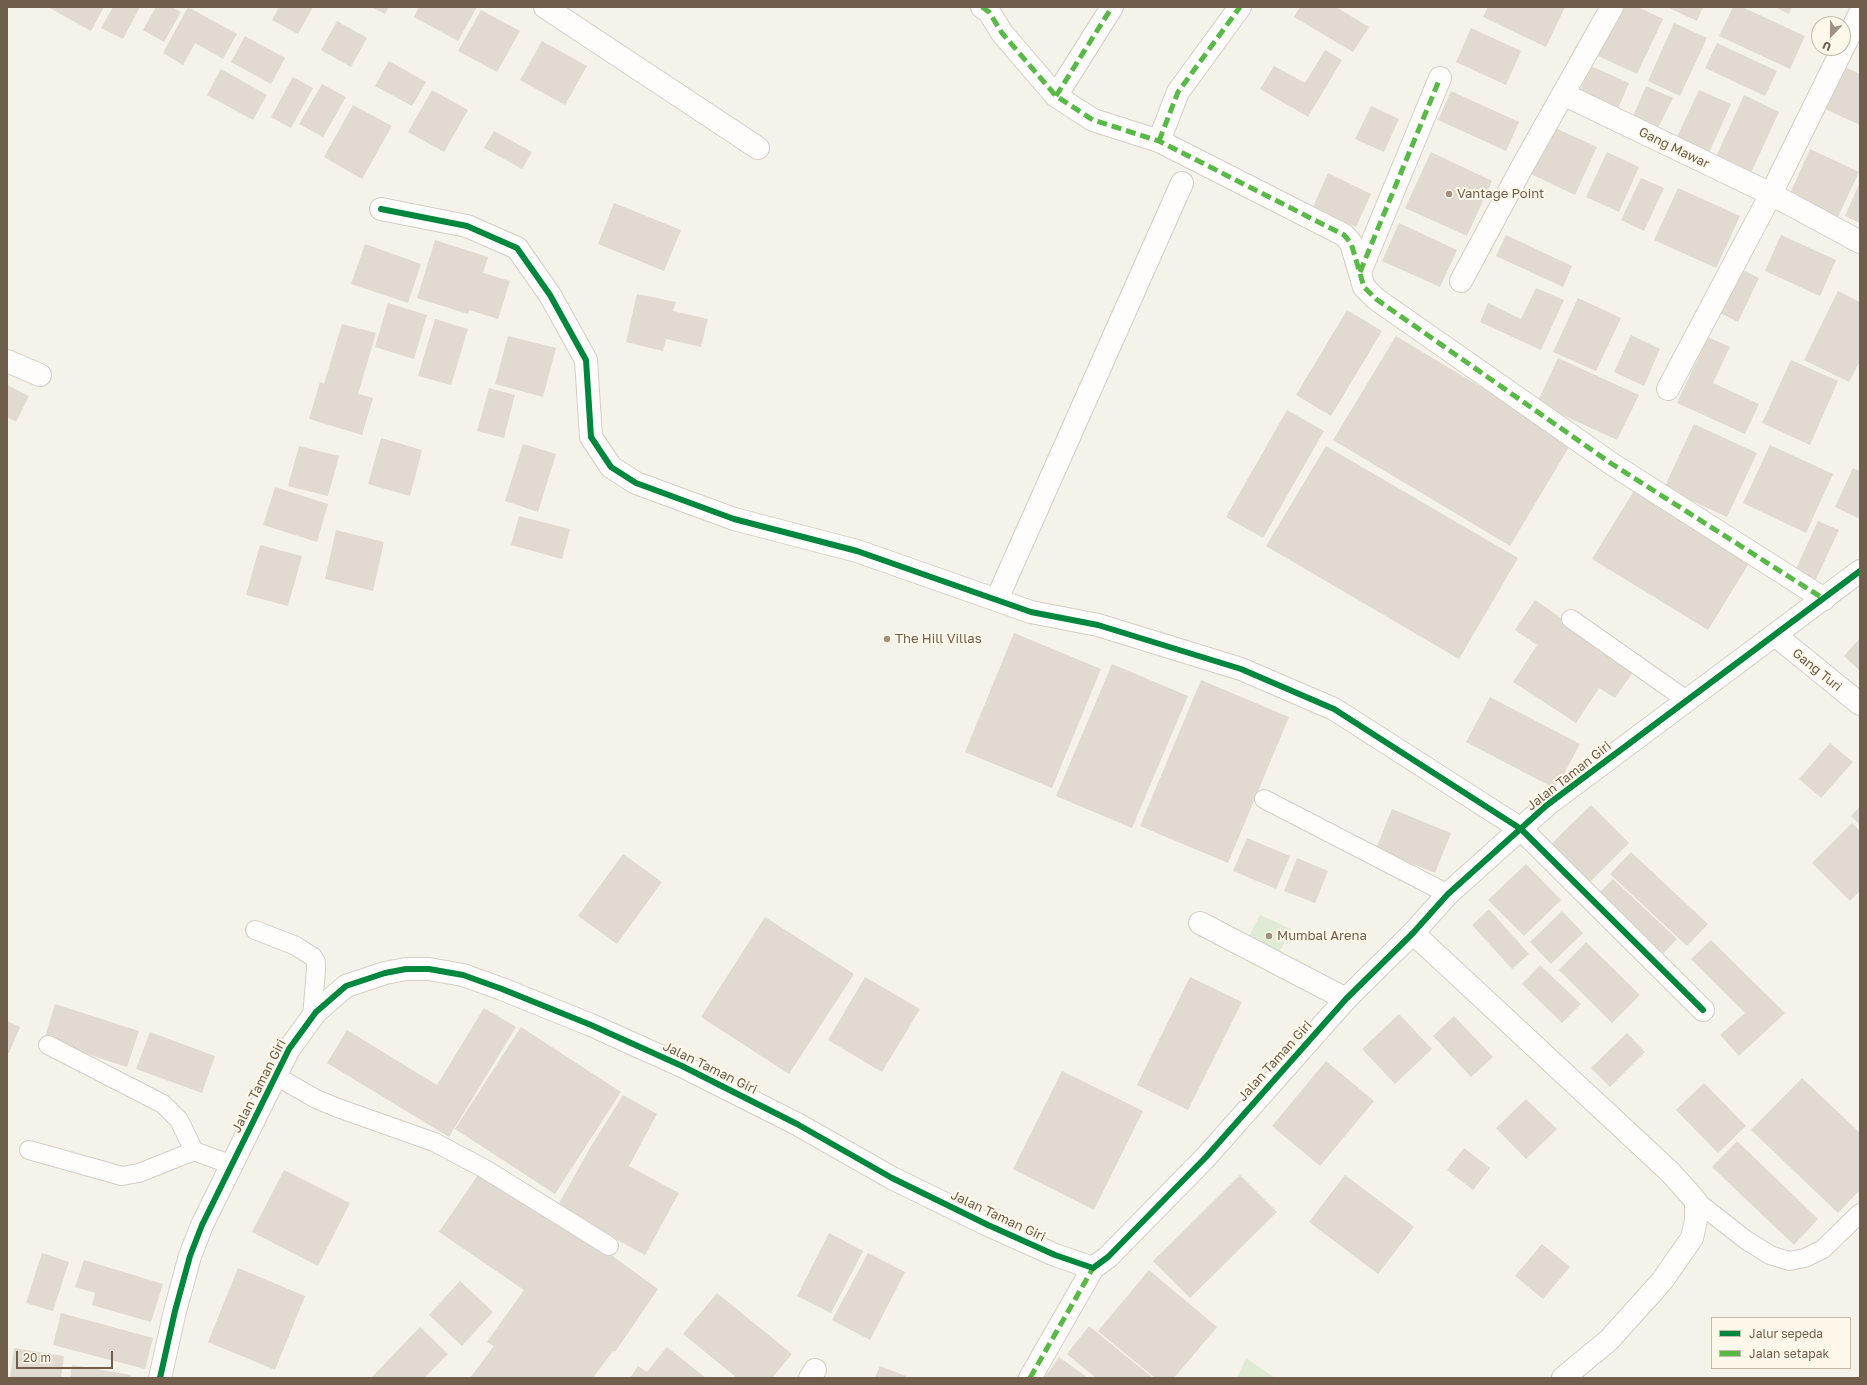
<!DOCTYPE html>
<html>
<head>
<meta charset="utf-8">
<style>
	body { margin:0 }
	#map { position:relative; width:1867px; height:1385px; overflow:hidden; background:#f5f2e9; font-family:"Golos Text",sans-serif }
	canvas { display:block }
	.frame { position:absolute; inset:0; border:8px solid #705d4c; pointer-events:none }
	.legend { position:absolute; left:1711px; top:1317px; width:140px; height:52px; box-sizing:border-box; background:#fdf8e9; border:1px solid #c5baaa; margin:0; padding:5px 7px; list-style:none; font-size:12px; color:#705d4c }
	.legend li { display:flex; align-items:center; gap:8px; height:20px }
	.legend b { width:20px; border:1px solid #c5baaa }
	.north { position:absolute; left:1811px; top:16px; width:40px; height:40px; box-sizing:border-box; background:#fdf8e9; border:1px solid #c5baaa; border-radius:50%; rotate:202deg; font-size:11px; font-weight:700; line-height:16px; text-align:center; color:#705d4c }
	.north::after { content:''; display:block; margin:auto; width:14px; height:18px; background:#9f9183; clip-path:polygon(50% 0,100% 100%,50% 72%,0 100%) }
	.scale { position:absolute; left:16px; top:1351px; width:97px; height:18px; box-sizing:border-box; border:2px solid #705d4c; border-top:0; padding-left:5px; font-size:12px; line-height:14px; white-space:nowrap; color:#705d4c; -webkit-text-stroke:3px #fdf8e9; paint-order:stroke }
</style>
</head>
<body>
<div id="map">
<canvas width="1867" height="1385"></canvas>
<div class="frame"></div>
<ul class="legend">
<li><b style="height:5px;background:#00873e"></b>Jalur sepeda</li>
<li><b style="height:5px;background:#58b947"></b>Jalan setapak</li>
</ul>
<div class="north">U</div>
<div class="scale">20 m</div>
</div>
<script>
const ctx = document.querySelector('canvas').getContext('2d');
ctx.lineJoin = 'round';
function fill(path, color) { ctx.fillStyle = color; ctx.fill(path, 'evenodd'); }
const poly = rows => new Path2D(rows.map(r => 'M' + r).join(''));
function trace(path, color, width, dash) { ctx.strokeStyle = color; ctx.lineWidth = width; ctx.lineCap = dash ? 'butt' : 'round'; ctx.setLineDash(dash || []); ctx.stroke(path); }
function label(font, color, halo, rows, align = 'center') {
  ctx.font = font + ' "Golos Text",sans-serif'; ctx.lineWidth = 4; ctx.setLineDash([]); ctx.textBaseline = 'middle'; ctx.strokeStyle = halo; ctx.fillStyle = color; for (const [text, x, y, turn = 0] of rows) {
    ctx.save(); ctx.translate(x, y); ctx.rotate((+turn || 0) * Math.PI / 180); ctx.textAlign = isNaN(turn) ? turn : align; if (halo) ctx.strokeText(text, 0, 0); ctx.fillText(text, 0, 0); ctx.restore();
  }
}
const green = poly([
	[1260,915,1291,929,1277,957,1246,942],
	[1246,1358,1275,1378,1237,1378]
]);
const building = poly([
	[48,7,104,7,91,31],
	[113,7,140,7,123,39,101,28],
	[156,7,172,7,181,12,164,42,143,30],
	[188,7,237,34,223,59,195,43,183,65,163,53],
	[279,7,313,7,298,34,272,20],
	[371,7,389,7,385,14],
	[419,7,477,7,458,41,414,17],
	[1300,7,1336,7,1369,27,1353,52,1294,17],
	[1488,7,1565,7,1546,47,1483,17],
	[1620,7,1638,7,1663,19,1637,74,1598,56],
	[1667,7,1703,7,1697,21],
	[1733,7,1742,7,1805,36,1790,69,1719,36],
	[1775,7,1792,7,1789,14],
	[481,10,520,31,497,72,458,51],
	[337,21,367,38,351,67,321,50],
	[1674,23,1707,38,1680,96,1648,81],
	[1471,28,1521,51,1506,85,1456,62],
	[245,36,285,58,271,84,231,62],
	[542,41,587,66,565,105,520,80],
	[1717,43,1777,71,1765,96,1705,68],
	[1325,50,1342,60,1308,117,1260,89,1274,66,1305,83],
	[389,61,426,82,412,106,375,86],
	[1591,66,1629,83,1617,111,1579,93],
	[1845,67,1860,74,1860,125,1825,109],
	[221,69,267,95,253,120,207,95],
	[293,77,313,88,291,128,271,117],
	[322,84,346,97,323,137,299,124],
	[1646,86,1673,98,1656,132,1631,121],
	[432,90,468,110,444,152,408,132],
	[1699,90,1731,104,1709,153,1676,139],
	[1451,91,1519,122,1506,151,1438,120],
	[1744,95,1779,112,1750,175,1715,159],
	[353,105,392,126,362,179,324,157],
	[1371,106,1399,119,1384,152,1355,139],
	[1551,126,1597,147,1575,195,1529,173],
	[494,131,532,152,522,169,484,148],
	[1810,149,1859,172,1836,221,1788,198],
	[1431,152,1492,181,1467,236,1405,208],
	[1607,152,1639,167,1619,212,1586,197],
	[1328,173,1371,194,1356,227,1313,207],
	[1641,178,1664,188,1644,231,1621,220],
	[1860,182,1860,223,1845,216],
	[1678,188,1740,216,1716,268,1654,240],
	[614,203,681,230,664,271,598,244],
	[1399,223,1457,250,1440,287,1382,261],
	[1506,235,1572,266,1563,287,1496,256],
	[1781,235,1836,260,1820,296,1765,271],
	[435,240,488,257,483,273,510,281,498,319,469,310,468,314,417,298],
	[365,244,421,264,408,303,351,284],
	[1739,268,1759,278,1738,322,1718,312],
	[1536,288,1564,300,1541,350,1480,322,1488,303,1521,319],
	[1838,291,1860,302,1860,361,1849,382,1804,360],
	[637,294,676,302,673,311,708,319,701,347,666,339,663,351,626,342],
	[1578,298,1621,318,1596,371,1553,352],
	[388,303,427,315,414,359,375,347],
	[1347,310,1382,331,1331,416,1296,395],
	[435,319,468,329,451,385,418,376],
	[342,324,376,333,358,394,373,398,362,435,309,419,320,382,324,384],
	[1631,335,1660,349,1644,386,1614,372],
	[508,336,556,348,543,397,495,384],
	[1396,336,1572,442,1510,546,1333,440],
	[1708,337,1730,347,1713,383,1759,404,1745,434,1677,403],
	[1558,358,1639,395,1617,440,1537,403],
	[1791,360,1838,381,1810,445,1762,423],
	[7,385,29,396,16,422,7,417],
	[489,388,515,395,504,438,477,431],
	[1287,410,1324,431,1263,538,1226,517],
	[1694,424,1757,453,1727,517,1664,488],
	[381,438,422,450,410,496,368,484],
	[523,444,556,454,538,512,505,501],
	[1770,445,1833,474,1806,533,1743,503],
	[299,446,339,456,328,496,288,486],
	[1326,446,1518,558,1459,659,1266,546],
	[1853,468,1860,471,1860,519,1835,507],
	[275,487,328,504,317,542,263,525],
	[1635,489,1751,560,1708,630,1592,559],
	[519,516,570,529,562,559,511,545],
	[1818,521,1839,530,1815,581,1795,571],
	[336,530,384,542,373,591,325,579],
	[260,545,302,556,288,606,246,595],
	[1535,600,1635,669,1615,698,1599,688,1576,723,1513,682,1537,645,1515,630],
	[1014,633,1101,669,1052,788,965,752],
	[1860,638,1860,671,1844,656],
	[1112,664,1188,696,1132,828,1056,796],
	[1201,680,1289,717,1228,863,1140,826],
	[1490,697,1580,744,1556,789,1466,742],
	[1830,743,1853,762,1821,798,1799,779],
	[1591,805,1629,843,1585,887,1547,848],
	[1860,806,1860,825,1851,816],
	[1392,809,1451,833,1435,873,1376,849],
	[1852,823,1860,831,1860,891,1850,901,1812,863],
	[1247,838,1290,856,1276,889,1233,871],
	[1631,852,1708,924,1687,946,1610,874],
	[623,854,662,882,617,944,578,916],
	[1297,858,1328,871,1315,903,1284,891],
	[1526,864,1561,900,1524,936,1488,900],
	[1613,879,1677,939,1657,960,1593,899],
	[1489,909,1529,954,1512,969,1472,925],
	[1562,911,1583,933,1551,964,1530,942],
	[765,917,854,974,789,1074,701,1017],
	[1711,940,1785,1013,1739,1056,1720,1035,1745,1013,1691,959],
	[1586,942,1640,995,1612,1023,1559,970],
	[1540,965,1581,1004,1562,1023,1522,984],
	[865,977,920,1009,882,1072,828,1040],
	[1190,977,1242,1002,1188,1110,1137,1085],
	[55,1004,139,1031,127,1067,44,1040],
	[484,1008,516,1027,449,1137,327,1063,347,1030,437,1085],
	[1399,1014,1432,1049,1395,1084,1362,1049],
	[1454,1016,1493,1057,1471,1077,1433,1036],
	[7,1021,20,1027,9,1053,7,1053],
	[521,1027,621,1092,555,1194,455,1129],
	[150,1032,215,1056,202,1093,136,1069],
	[1627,1033,1645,1052,1610,1087,1591,1068],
	[1326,1061,1374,1101,1320,1166,1272,1126],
	[1062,1071,1143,1111,1094,1210,1013,1169],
	[1802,1078,1860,1133,1860,1190,1838,1213,1751,1130],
	[1704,1083,1746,1126,1718,1153,1676,1110],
	[623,1095,657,1114,629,1166,679,1193,645,1255,557,1207,590,1148],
	[1526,1099,1557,1129,1526,1159,1496,1128],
	[1737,1141,1818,1219,1794,1245,1712,1167],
	[1464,1148,1490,1168,1473,1190,1447,1170],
	[482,1169,571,1226,658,1289,615,1352,613,1351,593,1378,470,1378,494,1346,487,1342,524,1290,439,1232],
	[284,1170,350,1203,318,1266,252,1232],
	[1240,1175,1277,1212,1190,1298,1153,1261],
	[1345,1175,1414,1227,1378,1274,1309,1222],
	[829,1233,863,1251,831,1313,797,1296],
	[1542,1244,1570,1267,1543,1299,1515,1276],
	[42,1253,69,1262,53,1311,26,1303],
	[868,1253,905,1272,870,1340,832,1320],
	[84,1260,163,1284,151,1322,92,1305,95,1293,75,1287],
	[238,1268,305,1296,275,1370,208,1342],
	[1149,1270,1217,1327,1174,1378,1155,1378,1098,1331],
	[460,1281,493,1312,462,1346,429,1315],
	[717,1293,792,1354,772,1378,737,1378,683,1334],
	[61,1313,153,1338,145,1369,53,1345],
	[1089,1326,1153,1378,1096,1378,1067,1354],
	[420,1327,448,1354,424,1378,371,1378],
	[667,1347,706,1378,630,1378,638,1366,647,1372],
	[14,1348,64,1356,61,1378,10,1378],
	[1059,1357,1088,1378,1044,1378],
	[72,1365,131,1375,130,1378,70,1378],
	[880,1366,906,1376,905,1378,875,1378]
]);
const lane = poly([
	[1571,619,1688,701],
	[1264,799,1448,894],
	[255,930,296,946,313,957,316,962,316,970,312,1017],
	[48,1045,163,1104,179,1120,194,1151],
	[276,1076,316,1099,338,1108,434,1142,485,1169,609,1246],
	[29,1150,122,1176,139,1173,194,1151,232,1165],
	[1696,1201,1746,1240,1770,1255,1789,1261,1805,1258,1823,1249,1860,1213]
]);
const street = poly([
	[545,7,758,148],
	[982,7,989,12,1002,33,1056,96,1093,120,1159,141,1344,235,1351,243,1364,287,1376,299,1612,464,1824,599],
	[1843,48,1860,13],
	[1563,94,1771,194,1860,242],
	[1056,96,1112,7],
	[1159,141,1178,92,1240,7],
	[381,209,467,226,517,248,550,295,586,360,591,437,611,467,636,483,734,519,857,551,1031,612,1098,625,1241,669,1334,709,1521,829,1703,1010],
	[1360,272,1440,78],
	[1461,281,1521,169,1612,7],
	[7,361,40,375],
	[1668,389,1771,194,1843,48],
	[997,599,1182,183],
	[1775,635,1860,704],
	[1200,923,1346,999],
	[1413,933,1670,1172,1696,1201,1696,1220,1692,1238,1662,1281,1609,1340,1563,1378],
	[810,1378,815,1370],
	[1030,1378,1093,1268]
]);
const secondary = poly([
	[160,1378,175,1311,190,1256,202,1225,289,1049,316,1012,346,986,385,973,406,969,429,969,463,975,502,989,591,1025,682,1066,797,1124,892,1178,988,1225,1055,1255,1093,1268,1108,1257,1206,1157,1346,999,1413,933,1448,894,1547,805,1860,571]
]);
const quiet = poly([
	[982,7,989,12,1002,33,1056,96,1093,120,1159,141,1344,235,1351,243,1364,287,1376,299,1612,464,1824,599],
	[1056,96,1112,7],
	[1159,141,1178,92,1240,7],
	[1360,272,1440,78],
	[1030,1378,1093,1268]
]);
const cycleway = poly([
	[381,209,467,226,517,248,550,295,586,360,591,437,611,467,636,483,734,519,857,551,1031,612,1098,625,1241,669,1334,709,1521,829,1703,1010],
	[160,1378,175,1311,190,1256,202,1225,289,1049,316,1012,346,986,385,973,406,969,429,969,463,975,502,989,591,1025,682,1066,797,1124,892,1178,988,1225,1055,1255,1093,1268,1108,1257,1206,1157,1346,999,1413,933,1448,894,1547,805,1860,571]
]);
const markers = [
	[1449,194,4,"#9f9183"],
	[887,639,4,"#9f9183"],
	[1269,936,4,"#9f9183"]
];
const streetNames = [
	["Gang Mawar",1674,148,26],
	["Gang Turi",1817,670,39],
	["Jalan Taman Giri",1569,776,-38],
	["Jalan Taman Giri",1275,1061,-48],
	["Jalan Taman Giri",710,1068,26],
	["Jalan Taman Giri",259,1086,-63],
	["Jalan Taman Giri",998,1216,25]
];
const poiNames = [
	["Vantage Point",1457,194],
	["The Hill Villas",895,639],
	["Mumbal Arena",1277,936]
];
fill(green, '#dfebd4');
fill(building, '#e1dad1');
trace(lane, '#d4cec6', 20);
trace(street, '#d4cec6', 24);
trace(secondary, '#d5cfc7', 24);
trace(lane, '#fefdfc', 18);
trace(street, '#fefdfc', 22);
trace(secondary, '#fefdfc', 22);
trace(quiet, '#58b947', 5, [10, 5]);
trace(cycleway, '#00873e', 6);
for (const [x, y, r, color] of markers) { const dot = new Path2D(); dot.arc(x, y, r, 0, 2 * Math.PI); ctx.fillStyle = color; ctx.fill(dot); trace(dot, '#fdf8e9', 1.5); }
label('13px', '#705d4c', '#fdf8e9', streetNames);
label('13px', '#705d4c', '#fdf8e9', poiNames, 'left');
</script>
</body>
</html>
